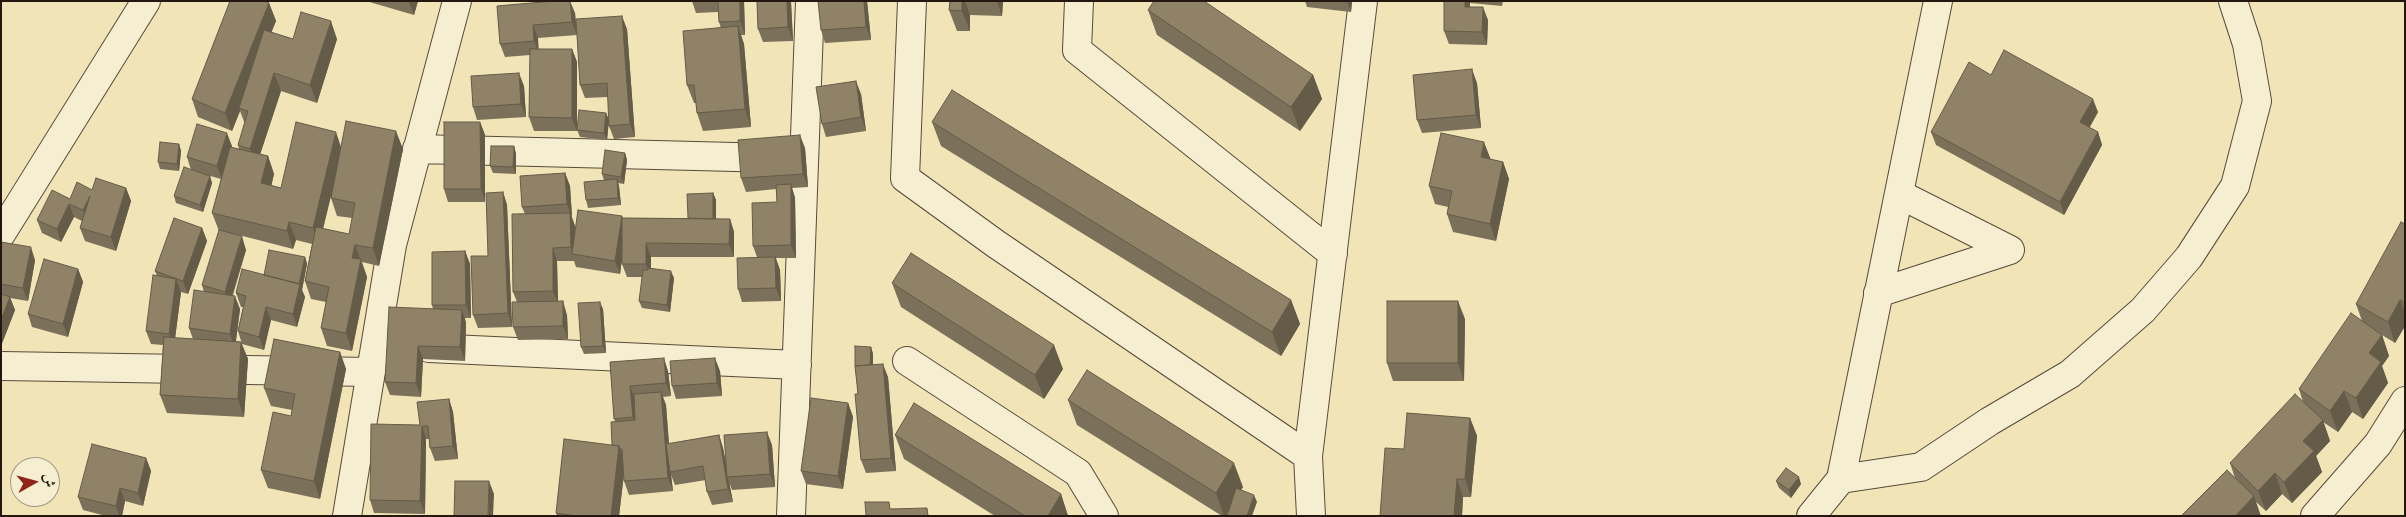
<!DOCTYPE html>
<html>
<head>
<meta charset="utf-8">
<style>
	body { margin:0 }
	#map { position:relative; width:2406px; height:517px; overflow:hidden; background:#f1e5b8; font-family:"IM FELL French Canon",Amiri,serif }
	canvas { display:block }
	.frame { position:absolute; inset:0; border:2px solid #241710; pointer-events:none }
	.north { position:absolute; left:10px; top:457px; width:50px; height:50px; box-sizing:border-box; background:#f6eed1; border:1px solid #a29884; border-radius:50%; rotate:83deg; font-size:14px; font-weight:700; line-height:20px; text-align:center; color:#241710 }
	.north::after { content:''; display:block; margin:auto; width:18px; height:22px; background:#8f2418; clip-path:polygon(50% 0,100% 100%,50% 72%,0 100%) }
</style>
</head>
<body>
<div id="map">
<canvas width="2406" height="517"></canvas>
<div class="frame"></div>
<div class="north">ش</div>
</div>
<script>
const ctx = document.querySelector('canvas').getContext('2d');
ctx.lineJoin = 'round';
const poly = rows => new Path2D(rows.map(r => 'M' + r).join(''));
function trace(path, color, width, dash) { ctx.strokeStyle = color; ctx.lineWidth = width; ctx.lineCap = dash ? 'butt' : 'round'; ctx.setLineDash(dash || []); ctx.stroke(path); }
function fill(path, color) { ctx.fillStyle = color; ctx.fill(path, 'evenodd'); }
const minor = poly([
	[912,1,905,178,996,244,1308,456],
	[1079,1,1077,50,1333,254],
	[417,149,775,158],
	[1,234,146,1],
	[1878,293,2010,250,1899,194],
	[429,348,797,365],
	[907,361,1078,473,1104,516],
	[1,366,371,372],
	[1841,479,1921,467,1990,421,2070,374,2143,310,2189,257,2235,186,2257,101,2247,44,2233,1],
	[347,516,392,245,457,1],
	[791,516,810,1],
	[1311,516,1308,456,1363,1],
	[1811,516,1841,479,1938,1],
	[2315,516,2378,444,2405,401]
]);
const wall = poly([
	[366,1,418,1,414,15],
	[692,1,744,1,745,35,741,35,744,44,751,127,703,131,697,113,696,103,694,103,687,85,721,28,719,22,718,12,696,13],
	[757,1,791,1,793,41,763,42,758,29],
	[867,1,871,40,825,43,821,30],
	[950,1,1003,1,1002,16,970,15,970,31,957,31,949,10],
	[1305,1,1352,1,1351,12,1307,7],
	[1444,1,1503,1,1502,6,1470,3,1470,7,1488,20,1487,45,1449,44,1444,31],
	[269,3,276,21,271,32,293,39,337,39,317,103,281,91,260,154,268,156,274,174,271,185,281,188,341,146,403,149,379,266,362,262,367,277,352,351,327,346,321,328,326,302,311,299,305,281,312,244,296,240,293,249,235,234,246,250,233,295,240,309,236,341,241,342,248,359,244,417,167,413,160,395,163,345,151,344,146,331,157,276,155,271,202,228,207,241,188,294,181,292,175,338,193,339,189,328,204,292,202,285,219,231,212,213,221,179,207,175,210,176,212,183,203,212,176,203,174,196,191,170,187,157,232,146,231,147,239,149,238,145,245,124,240,111,232,131,198,117,192,99],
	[331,196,331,198,337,216,352,218,349,234,323,229],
	[497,6,575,13,577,35,538,38,538,49,572,49,577,62,577,131,534,131,529,117,530,55,505,57,500,44],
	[1148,10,1313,75,1322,99,1300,131,1157,35],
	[627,29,635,137,614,139,609,126,608,97,585,98,580,85],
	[1991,75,2098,112,2089,128,2098,132,2102,145,2064,215,1936,145,1931,132],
	[1477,83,1481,128,1422,133,1417,120],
	[524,86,526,117,477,120,473,107],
	[861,94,866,131,826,137,822,124],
	[606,113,609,120,607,140,580,137,577,130],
	[480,122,485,135,485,202,448,202,444,189],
	[932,122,1291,300,1300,324,1281,356,941,146],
	[179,144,181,151,179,171,160,169,158,162],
	[514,146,516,154,516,174,493,173,490,166],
	[805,148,808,187,792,188,795,198,796,258,776,258,780,270,781,301,742,302,738,289,757,257,753,246,777,202,776,189,746,192,741,178],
	[625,153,627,160,624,184,618,183,619,186,621,205,588,208,586,200,604,180,602,174],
	[1490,159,1503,162,1509,179,1496,241,1453,232,1447,214,1448,207,1435,204,1429,186],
	[565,173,570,186,572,217,575,226,575,232,622,216,622,218,688,218,713,193,716,200,716,219,730,219,734,232,734,257,651,257,651,268,674,278,670,312,642,308,639,301,642,277,627,277,622,264,622,259,620,274,576,267,574,261,557,261,558,302,567,315,568,339,518,340,513,327,517,302,513,292,525,214,522,207],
	[126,188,131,201,116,251,85,241,80,228,82,221,74,217,61,242,42,233,37,220,70,199,92,190],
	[503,192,507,205,512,327,478,328,473,315,488,256],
	[2405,224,2405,326,2395,343,2382,335,2389,356,2382,366,2388,383,2363,419,2352,412,2338,432,2323,422,2330,441,2316,456,2322,472,2292,503,2282,494,2266,511,2256,502,2235,478,2230,463,2303,402,2299,389,2362,321,2356,304],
	[1,242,35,260,28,301,10,298,15,310,1,346],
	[465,251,470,264,471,318,465,318,466,323,465,361,423,359,421,397,390,395,385,382,433,309,432,305],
	[305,257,307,264,302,290,305,297,297,327,271,320,264,350,242,344,238,331,243,307,241,307,236,293,264,275],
	[78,269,83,282,68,337,32,327,28,314],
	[892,283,1063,369,1044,399,901,307],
	[603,309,606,353,584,354,581,347],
	[1465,319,1464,381,1393,381,1387,363],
	[871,347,873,354,873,365,888,377,896,471,866,473,861,460,858,394,855,366],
	[340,352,346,369,320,499,268,488,261,470,291,416,292,410,271,406,264,388],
	[610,362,668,371,671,396,663,397,666,405,669,444,719,435,723,448,727,467,772,445,775,487,732,490,729,482,733,502,712,505,707,492,706,480,675,485,671,475,673,491,629,495,624,481,624,475,619,516,557,516,556,513,612,445,615,421,614,419],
	[720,371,722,396,676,399,672,386],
	[449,399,453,412,458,459,435,461,430,448,429,439,426,439,425,514,374,513,370,500,420,425],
	[1068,400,1243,487,1241,490,1257,502,1229,510,1226,516,1222,516,1077,425],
	[848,403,853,417,843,489,806,484,801,471],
	[1470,418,1477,436,1471,497,1463,497,1462,516,1380,516],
	[895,435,1061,494,1068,516,995,516,904,459],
	[146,458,151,471,143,506,125,501,122,516,106,516,83,510,78,497],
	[1776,481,1801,484,1791,498,1779,488]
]);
const shadedWall = poly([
	[409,1,418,1,414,15,409,2],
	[570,1,575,13,577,35,572,22],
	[740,1,744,1,745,35,740,21],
	[787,1,791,1,791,3,793,41,788,27],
	[864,1,867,1,871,40,866,27],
	[962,1,965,1,970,15,970,31,962,11],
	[997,1,1003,1,1002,16],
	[1347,1,1352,1,1351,12],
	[1465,1,1469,1,1470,3,1469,20,1465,7],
	[269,3,276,21,241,109,239,108,240,111,232,131,225,113],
	[1483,7,1488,20,1487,45,1482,32],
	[622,16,627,29,635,137,630,124],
	[331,21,337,39,317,103,310,85],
	[533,25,538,38,539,54,534,41],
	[738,26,744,44,751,127,745,109],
	[572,49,577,62,577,131,572,118],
	[1472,69,1477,83,1481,128,1476,115],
	[274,73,281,91,256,167,250,149],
	[519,73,524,86,526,117,521,104],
	[1313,75,1322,99,1300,131,1291,107],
	[856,81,861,94,866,131,861,117],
	[2093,99,2098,112,2085,136,2080,122],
	[606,113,609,120,607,140,604,133],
	[480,122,485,135,485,202,481,189],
	[396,131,403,149,379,266,373,248],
	[336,132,342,150,319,245,313,228],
	[2098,132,2102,145,2064,215,2060,202],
	[227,133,232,146,222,180,217,166],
	[800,135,805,148,808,187,803,174],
	[1484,142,1491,160,1481,157],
	[179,144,181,151,179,171,177,164],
	[514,146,516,154,516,174,513,167],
	[625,153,627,160,624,184,621,177],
	[268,156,274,174,268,201,261,183],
	[1503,162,1509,179,1496,241,1490,224],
	[565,173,570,186,572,217,567,204],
	[210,176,212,183,203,212,200,205],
	[617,179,619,186,621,205,618,198],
	[791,184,795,198,796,258,791,245],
	[126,188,131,201,116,251,111,237],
	[503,192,507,205,512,327,508,313],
	[713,193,716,200,716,231,713,224],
	[90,196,87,223,83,210],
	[69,204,74,217,61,242,57,229],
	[570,213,575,226,575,255,573,254,571,247],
	[622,216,626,229,620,274,615,261],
	[730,219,734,232,734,257,729,244],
	[289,222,296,240,293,249,287,231],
	[202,228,207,241,188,294,183,281],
	[242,236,246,250,229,305,225,292],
	[646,243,651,257,651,277,646,264],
	[355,245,367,277,352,351,346,333,352,258],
	[31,247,35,260,28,301,23,288],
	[553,248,557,261,558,304,553,291],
	[465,251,470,264,471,318,466,305],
	[305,257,307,264,302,290,305,297,297,327,293,314],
	[775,257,780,270,781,301,776,288],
	[78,269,83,282,68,337,63,324],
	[671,271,674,278,670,312,667,305],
	[176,279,181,292,174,347,169,334],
	[235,296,240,309,235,347,230,334],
	[10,297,15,310,1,346,1,320],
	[1291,300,1300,324,1281,356,1272,332],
	[2400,300,2405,313,2405,326,2395,343,2388,322],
	[563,301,567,315,568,339,563,326],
	[1458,301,1465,319,1464,381,1458,363],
	[600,302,603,309,606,353,603,346],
	[266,307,271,320,264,350,259,337],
	[462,310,466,323,465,361,460,347],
	[2382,335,2389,356,2382,366,2388,383,2363,419,2356,398,2369,353],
	[241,342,248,359,244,417,238,399],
	[1054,345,1063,369,1044,399,1035,375],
	[418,346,423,359,421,397,416,383],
	[871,347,873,354,873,374,870,367],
	[340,352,346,369,320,499,314,481],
	[664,358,668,371,671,396,666,383],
	[715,358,720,371,722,396,717,383],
	[883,364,888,377,896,471,891,458],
	[630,386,635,399,638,430,633,417],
	[2344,391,2352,412,2338,432,2330,411],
	[661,392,666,405,671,472,670,472,671,475,673,491,668,478],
	[449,399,453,412,458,459,453,446],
	[848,403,853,417,843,489,838,476],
	[1470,418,1477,436,1471,497,1465,479],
	[2323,420,2330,441,2316,456,2322,472,2292,503,2284,482,2303,441],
	[422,426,426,439,425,514,420,501],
	[767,432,772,445,775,487,770,474],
	[719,435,723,448,728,477,727,477,729,482,733,502,728,489],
	[619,446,625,463,619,516,611,516],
	[146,458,151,471,143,506,138,493],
	[1234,463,1243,487,1226,516,1224,516,1216,493],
	[2275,473,2282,494,2266,511,2258,491],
	[1799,477,1801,484,1791,498,1789,490],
	[1457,479,1463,497,1462,516,1454,516],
	[489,481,494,494,493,516,488,516],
	[120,488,125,501,122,516,119,516,116,506],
	[1061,494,1068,516,1048,516],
	[1254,495,1257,502,1252,516,1247,516],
	[2254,496,2261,516,2235,516]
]);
const building = poly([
	[230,1,264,1,269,3,225,113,192,99,230,1],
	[554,1,570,1,572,22,533,25,534,41,500,44,497,6,554,1],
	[718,1,740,1,740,21,719,22,718,1],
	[757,1,787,1,788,27,758,29,757,1],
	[818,1,864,1,866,27,821,30,818,1],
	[950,1,962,1,962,11,949,10,950,1],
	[1154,1,1204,1,1313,75,1291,107,1148,10,1154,1],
	[1444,1,1465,1,1465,7,1483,7,1482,32,1444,31,1444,1],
	[301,12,331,21,310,85,274,73,250,149,238,145,248,111,239,108,264,30,293,39,301,12],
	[622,16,630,124,609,126,607,83,580,85,576,19,622,16],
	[738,26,745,109,697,113,694,85,687,85,683,31,738,26],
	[530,49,572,49,572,118,529,117,530,49],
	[2004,50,2093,99,2080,122,2098,132,2060,202,1931,132,1969,62,1991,75,2004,50],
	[1472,69,1476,115,1417,120,1413,75,1472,69],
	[519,73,521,104,473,107,471,76,519,73],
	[856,81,861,117,822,124,816,87,856,81],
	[952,90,1291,300,1272,332,932,122,952,90],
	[579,110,606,113,604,133,577,130,579,110],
	[346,121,396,131,373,248,355,245,352,258,361,259,346,333,321,328,329,287,305,281,316,227,349,234,355,203,331,198,346,121],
	[296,122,336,132,313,228,289,222,287,231,212,213,230,147,268,156,261,183,281,188,296,122],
	[444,122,480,122,481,189,444,189,444,122],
	[197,124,227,133,217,166,187,157,197,124],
	[1441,133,1484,142,1481,157,1503,162,1490,224,1447,214,1452,191,1429,186,1441,133],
	[800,135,803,174,741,178,738,140,800,135],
	[160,142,179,144,177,164,158,162,160,142],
	[491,146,514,146,513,167,490,166,491,146],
	[605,150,625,153,621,177,602,174,605,150],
	[184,167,210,176,200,205,174,196,184,167],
	[565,173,567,204,522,207,520,176,565,173],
	[96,178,126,188,111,237,80,228,90,196,83,210,69,204,57,229,37,220,52,190,70,199,77,182,92,190,96,178],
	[617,179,618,198,586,200,584,182,617,179],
	[791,184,791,245,753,246,752,203,777,202,776,185,791,184],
	[503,192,508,313,473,315,471,256,488,256,486,193,503,192],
	[713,193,713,219,688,218,687,194,713,193],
	[578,210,622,216,615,261,572,254,578,210],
	[570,213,571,247,553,248,553,291,513,292,512,214,570,213],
	[174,218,202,228,183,281,155,271,174,218],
	[622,218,730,219,729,244,646,243,646,264,622,264,622,218],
	[2401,222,2405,224,2405,303,2400,300,2388,322,2356,304,2401,222],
	[219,230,242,236,225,292,202,285,219,230],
	[1,242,31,247,23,288,1,284,1,242],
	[269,250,305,257,299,284,264,275,269,250],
	[465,251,466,305,432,305,432,252,465,251],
	[911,253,1054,345,1035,375,892,283,911,253],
	[775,257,776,288,738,289,737,258,775,257],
	[44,259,78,269,63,324,28,314,44,259],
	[648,268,671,271,667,305,639,301,643,270,648,270,648,268],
	[242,269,300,284,293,314,266,307,259,337,238,331,246,296,236,293,242,269],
	[153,275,176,279,169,334,146,331,153,275],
	[194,290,235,296,230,334,189,328,194,290],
	[1,294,10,297,1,320,1,294],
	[563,301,563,326,513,327,512,302,563,301],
	[1387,301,1458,301,1458,363,1387,363,1387,301],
	[600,302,603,346,581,347,578,303,600,302],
	[389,307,462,310,460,347,418,346,416,383,385,382,389,307],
	[2351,313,2382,335,2369,353,2381,362,2356,398,2344,391,2330,411,2299,389,2351,313],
	[164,337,241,342,238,399,160,395,164,337],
	[274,339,340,352,314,481,261,470,273,412,291,416,295,394,264,388,274,339],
	[855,346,871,347,870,365,855,366,855,346],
	[664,358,666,383,630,386,633,417,614,419,610,362,664,358],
	[715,358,717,383,672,386,670,361,715,358],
	[883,364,891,458,861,460,855,394,858,394,855,366,883,364],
	[1087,370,1234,463,1216,493,1068,400,1087,370],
	[661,392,668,478,624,481,622,449,620,449,619,446,612,445,611,422,635,420,634,394,661,392],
	[2295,394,2323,420,2303,441,2314,451,2284,482,2275,473,2258,491,2230,463,2295,394],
	[811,398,848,403,838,476,801,471,811,398],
	[449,399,453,446,430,448,428,426,422,426,420,501,370,500,371,424,420,425,417,402,449,399],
	[914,403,1061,494,1048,516,1025,516,895,435,914,403],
	[1407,413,1470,418,1465,479,1457,479,1454,516,1380,516,1385,448,1404,449,1407,413],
	[767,432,770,474,727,477,724,435,767,432],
	[719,435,728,489,707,492,703,466,670,472,666,444,719,435],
	[564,439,619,446,611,516,576,516,556,513,564,439],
	[92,444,146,458,138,493,120,488,116,506,78,497,92,444],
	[1786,468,1799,477,1789,490,1776,481,1786,468],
	[2227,470,2254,496,2235,516,2181,516,2227,470],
	[455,481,489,481,488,516,454,516,455,481],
	[1236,488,1254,495,1247,516,1227,516,1236,488],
	[865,502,889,502,890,509,927,508,928,516,866,516,865,502]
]);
trace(minor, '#574a3a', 30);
trace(minor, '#f6eed1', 28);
fill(wall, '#7b7059');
fill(shadedWall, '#645b48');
fill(building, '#8f8267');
trace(building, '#645b48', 1);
</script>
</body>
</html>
